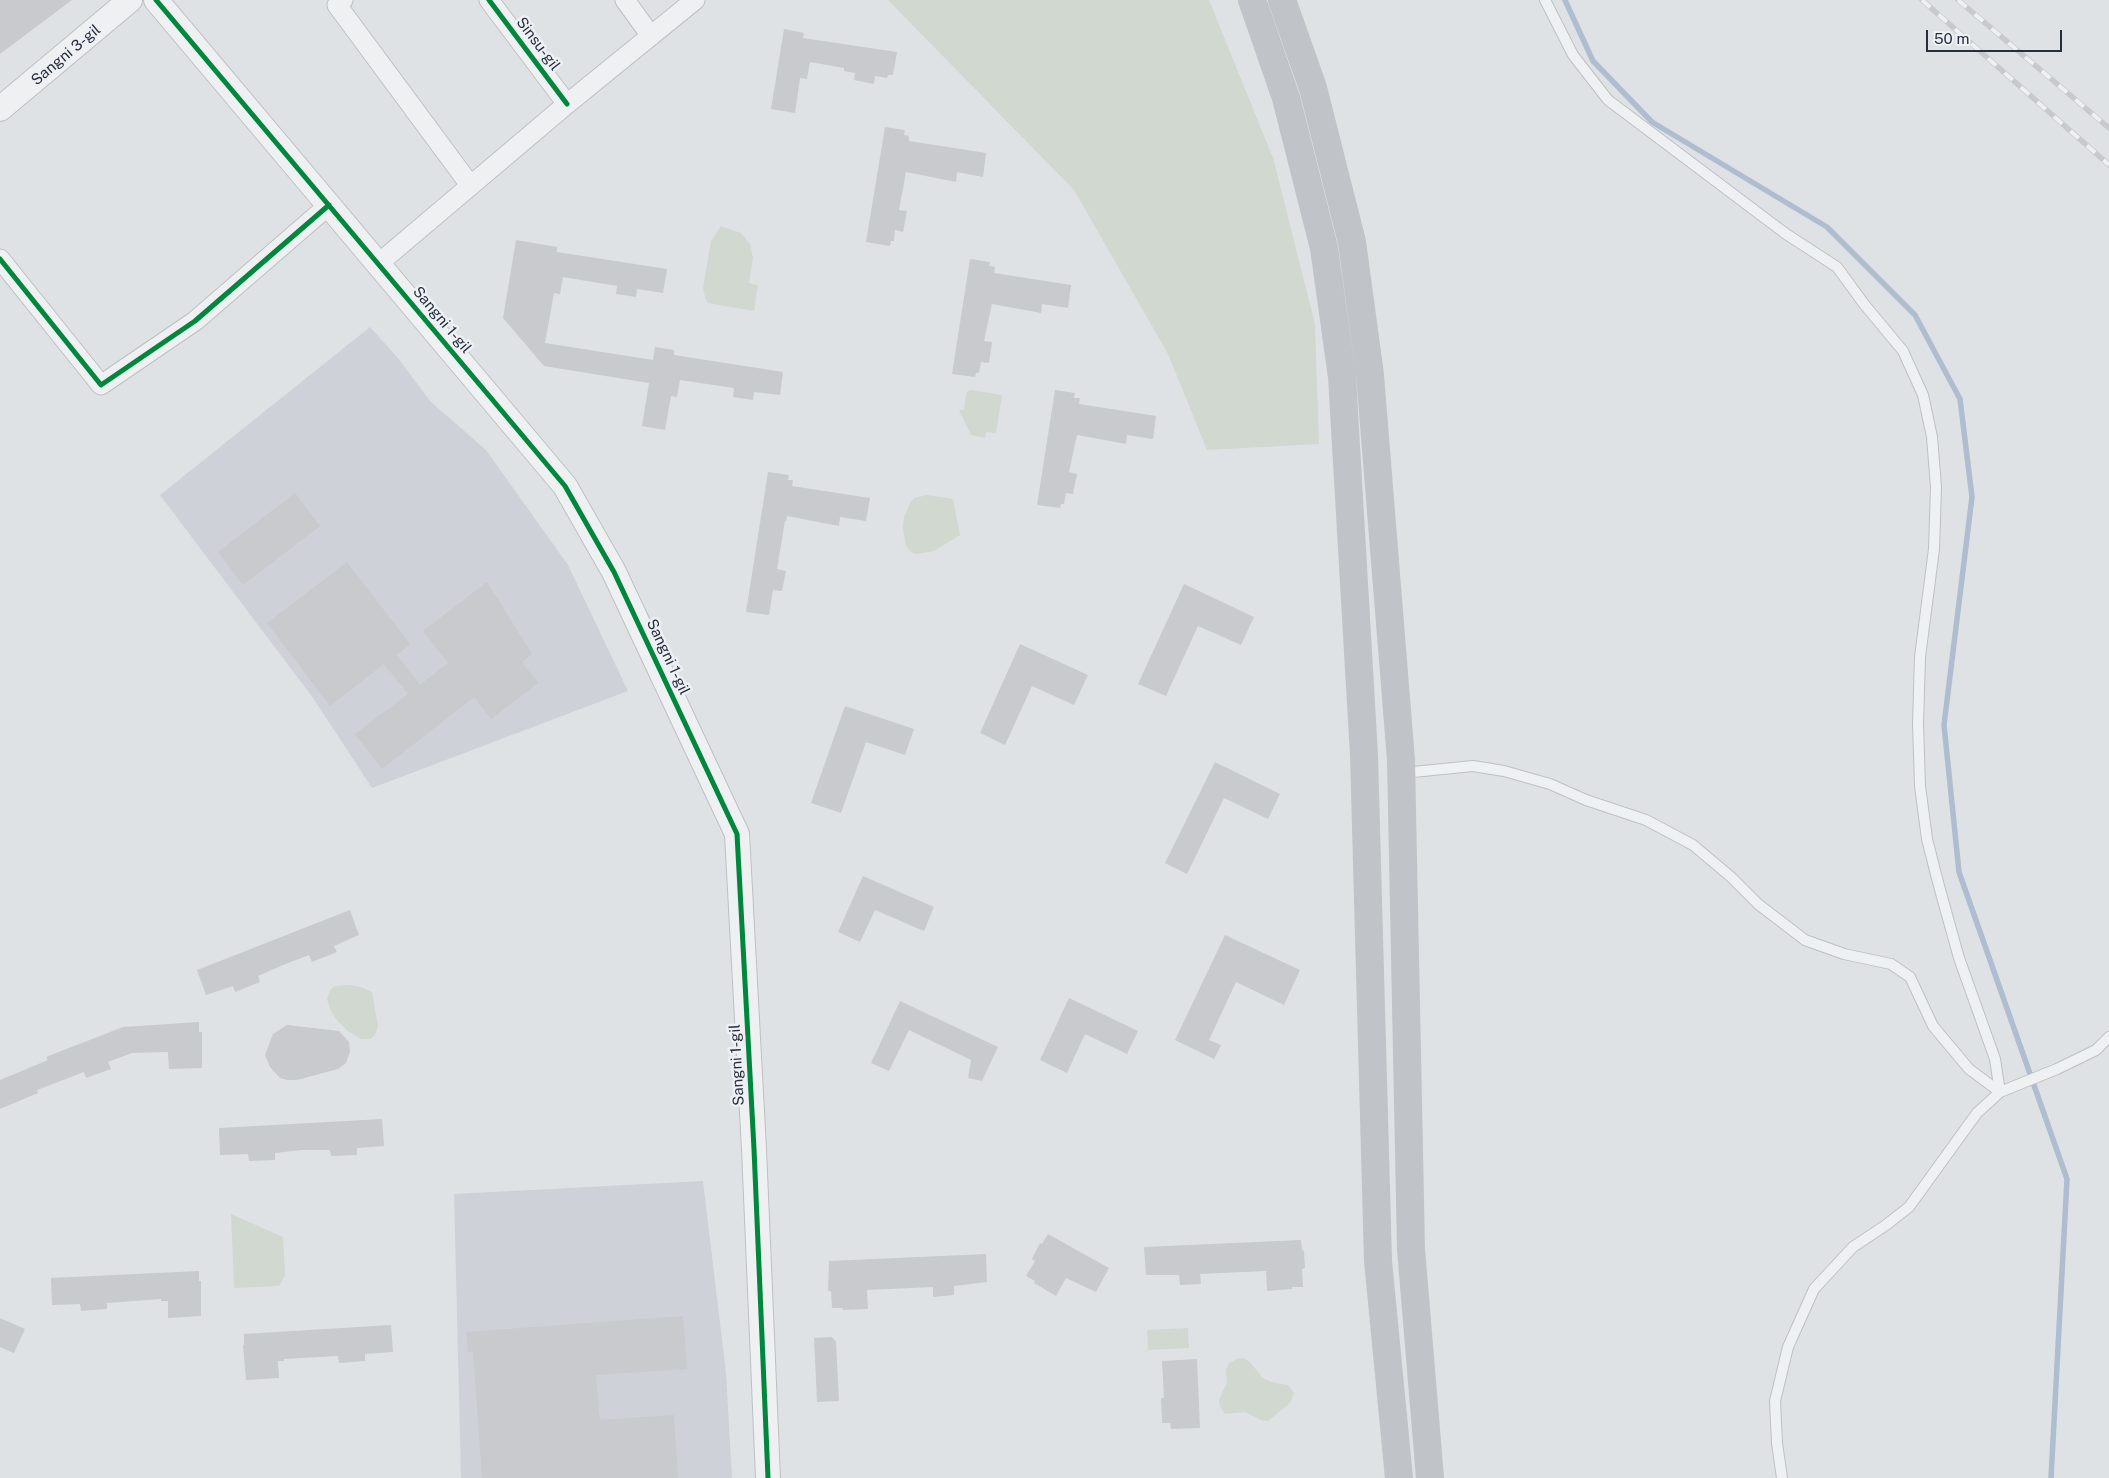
<!DOCTYPE html>
<html>
<head>
<meta charset="utf-8">
<style>
	body { margin:0 }
	#map { position:relative; width:2109px; height:1478px; overflow:hidden; background:#dfe2e5; font-family:"Public Sans",sans-serif }
	canvas { display:block }
	.scale { position:absolute; left:1926px; top:30px; width:136px; height:22px; box-sizing:border-box; border:2px solid #272e3c; border-top:0; padding-left:6px; font-size:15px; line-height:18px; white-space:nowrap; color:#272e3c; -webkit-text-stroke:4px #edf0f4; paint-order:stroke }
</style>
</head>
<body>
<div id="map">
<canvas width="2109" height="1478"></canvas>
<div class="scale">50 m</div>
</div>
<script>
const ctx = document.querySelector('canvas').getContext('2d');
ctx.lineJoin = 'round';
function fill(path, color) { ctx.fillStyle = color; ctx.fill(path, 'evenodd'); }
const poly = rows => new Path2D(rows.map(r => 'M' + r).join(''));
function trace(path, color, width, dash) { ctx.strokeStyle = color; ctx.lineWidth = width; ctx.lineCap = dash ? 'butt' : 'round'; ctx.setLineDash(dash || []); ctx.stroke(path); }
function label(font, color, halo, rows, align = 'center') {
  ctx.font = font + ' "Public Sans",sans-serif'; ctx.lineWidth = 5; ctx.setLineDash([]); ctx.textBaseline = 'middle'; ctx.strokeStyle = halo; ctx.fillStyle = color; for (const [text, x, y, turn = 0] of rows) {
    ctx.save(); ctx.translate(x, y); ctx.rotate((+turn || 0) * Math.PI / 180); ctx.textAlign = isNaN(turn) ? turn : align; if (halo) ctx.strokeText(text, 0, 0); ctx.fillText(text, 0, 0); ctx.restore();
  }
}
const built = poly([
	[370,327,398,358,430,401,486,450,568,565,628,691,372,788,313,698,160,495],
	[703,1181,726,1373,732,1478,461,1478,454,1194]
]);
const green = poly([
	[888,0,1209,0,1273,158,1315,324,1319,444,1207,450,1168,354,1074,190],
	[721,226,741,233,750,244,753,258,749,283,758,285,754,311,708,303,705,297,703,288,711,241],
	[970,390,1002,395,996,433,986,432,985,438,971,435,959,410,964,410,966,393],
	[927,495,953,499,960,535,934,551,916,554,911,552,906,546,903,528,904,517,910,503,914,498],
	[348,985,361,987,372,992,378,1026,375,1035,370,1039,361,1039,349,1032,336,1019,330,1009,327,999,330,990,335,986],
	[231,1214,283,1237,285,1275,279,1286,234,1288],
	[1188,1328,1189,1348,1148,1350,1147,1330],
	[1243,1358,1249,1361,1263,1378,1271,1382,1288,1385,1294,1393,1290,1403,1268,1421,1261,1420,1245,1412,1225,1414,1220,1407,1219,1400,1227,1382,1226,1369,1229,1363,1237,1359]
]);
const stream = poly([
	[1565,0,1593,61,1652,122,1827,227,1915,315,1960,399,1972,497,1944,725,1959,872,2067,1179,2051,1478]
]);
const building = poly([
	[0,0,72,0,0,54],
	[784,29,804,33,803,38,897,52,893,75,888,75,887,78,875,76,874,84,854,80,855,73,844,71,844,68,810,62,807,79,800,78,795,113,771,109],
	[885,127,905,130,904,135,909,136,909,141,986,153,983,177,957,172,956,182,906,172,899,210,907,211,903,232,895,230,894,241,891,241,890,246,866,242],
	[516,240,557,247,557,252,667,269,663,293,637,289,636,297,616,294,617,286,563,277,560,294,554,293,545,343,653,360,655,347,674,350,674,355,783,372,780,395,754,392,753,400,733,397,734,388,680,380,677,397,671,396,665,430,642,426,649,383,544,366,503,318],
	[970,259,990,262,989,266,995,267,994,273,1071,285,1068,308,1042,304,1041,313,992,304,984,341,992,342,989,363,981,362,979,373,976,373,975,377,952,374],
	[1055,390,1075,393,1074,398,1080,398,1079,404,1156,416,1153,439,1127,435,1126,444,1077,435,1069,472,1077,474,1073,494,1066,493,1064,504,1061,504,1060,508,1037,505],
	[768,472,789,475,788,480,793,480,792,486,870,498,866,521,840,517,839,526,787,516,786,521,785,521,777,569,786,571,782,591,773,590,769,615,746,612],
	[295,493,320,526,243,585,218,552],
	[347,562,410,644,397,655,420,685,448,663,423,631,487,582,532,654,522,662,538,683,491,719,474,697,382,769,355,734,408,694,384,664,330,706,267,623],
	[1184,584,1254,617,1241,645,1198,626,1166,696,1138,684],
	[1020,644,1088,675,1074,705,1032,686,1005,745,980,733],
	[845,706,914,729,905,755,866,742,841,813,811,803],
	[1215,762,1280,794,1268,819,1224,798,1187,874,1165,863],
	[863,876,934,907,924,931,875,910,860,942,838,932],
	[350,910,359,935,334,946,337,952,312,962,309,955,283,965,258,976,260,982,235,992,233,986,206,995,197,970],
	[1225,935,1300,970,1284,1005,1236,982,1209,1040,1221,1045,1214,1059,1175,1040],
	[1069,998,1138,1031,1127,1054,1085,1034,1067,1073,1040,1060],
	[900,1001,998,1047,982,1081,968,1078,971,1060,909,1030,889,1071,871,1063],
	[199,1022,199,1032,202,1032,202,1068,169,1069,168,1052,132,1053,108,1062,111,1069,86,1078,84,1072,37,1090,38,1093,0,1109,0,1080,48,1060,46,1057,123,1027],
	[287,1025,339,1031,349,1042,350,1052,346,1063,338,1069,297,1080,287,1080,280,1078,270,1067,265,1055,273,1034],
	[382,1119,384,1146,357,1148,357,1155,331,1156,330,1150,302,1150,275,1153,275,1160,249,1161,248,1154,220,1155,219,1128],
	[1048,1234,1109,1268,1096,1292,1066,1278,1056,1296,1034,1283,1035,1281,1026,1276,1035,1261,1032,1259,1040,1243,1042,1244],
	[1301,1240,1302,1250,1304,1251,1305,1268,1302,1269,1303,1287,1292,1287,1292,1289,1267,1291,1266,1271,1200,1274,1201,1284,1180,1285,1179,1275,1146,1275,1144,1247],
	[986,1254,987,1282,954,1286,954,1295,933,1297,933,1287,867,1290,868,1309,843,1310,843,1308,832,1308,831,1291,828,1291,829,1261],
	[199,1271,199,1281,201,1281,201,1316,168,1318,168,1301,161,1301,161,1299,107,1303,107,1309,92,1310,81,1311,80,1304,52,1305,51,1278],
	[683,1316,687,1369,596,1375,600,1420,674,1415,678,1478,482,1478,473,1352,468,1352,466,1332],
	[0,1318,25,1329,14,1353,0,1347],
	[391,1325,393,1352,365,1354,365,1361,339,1363,338,1356,284,1359,284,1361,278,1361,279,1378,246,1380,243,1345,244,1345,244,1334],
	[832,1337,836,1342,839,1401,817,1402,814,1338],
	[1197,1359,1200,1428,1171,1429,1170,1423,1162,1423,1161,1398,1164,1398,1162,1361]
]);
const service = poly([
	[1545,0,1573,55,1608,100,1786,234,1837,267,1864,304,1903,351,1923,395,1932,437,1936,487,1934,549,1920,657,1918,724,1920,786,1927,839,1939,886,1959,958,1995,1059,2000,1092],
	[1403,773,1473,766,1504,771,1550,784,1586,800,1646,820,1693,845,1731,877,1758,904,1805,940,1844,954,1891,964,1910,977,1933,1026,1969,1069,2000,1092],
	[1782,1478,1777,1443,1775,1401,1788,1347,1814,1289,1853,1247,1886,1225,1909,1207,1977,1113,2000,1092,2057,1069,2096,1050,2109,1037]
]);
const minor = poly([
	[343,0,337,5,470,185],
	[489,0,567,104],
	[625,0,651,36],
	[0,259,101,385,195,321,329,205],
	[378,264,567,104,695,0]
]);
const tertiary = poly([
	[156,0,565,486,614,572,737,834,754,1149,768,1478],
	[0,109,130,0]
]);
const secondary = poly([
	[1252,0,1286,98,1324,248,1342,377,1364,755,1378,1261,1399,1478],
	[1282,0,1313,88,1352,242,1370,375,1401,760,1411,1249,1430,1478]
]);
const rail = poly([
	[1922,0,2109,165],
	[1958,0,2109,128]
]);
const cycleway = poly([
	[156,0,565,486,614,572,737,834,754,1149,768,1478],
	[489,0,567,104],
	[0,259,101,385,195,321,329,205]
]);
const streetNames = [
	["Sinsu-gil",538,44,53],
	["Sangni 3-gil",66,55,-40],
	["Sangni 1-gil",442,320,50],
	["Sangni 1-gil",668,657,65],
	["Sangni 1-gil",737,1065,-93]
];
fill(built, '#ced1d8');
fill(green, '#d0d8d0');
trace(stream, '#aebdcf', 5.5);
fill(building, '#c8cacd');
trace(service, '#bdc0c3', 12);
trace(minor, '#bdc0c3', 21);
trace(tertiary, '#bdc0c3', 26);
trace(service, '#eff0f1', 10);
trace(minor, '#eff0f1', 19);
trace(tertiary, '#eff0f1', 24);
trace(secondary, '#c0c3c7', 28);
trace(rail, '#c8c9cc', 5.5);
trace(rail, '#edf0f4', 4, [11]);
trace(cycleway, '#00873e', 5);
label('15px', '#272e3c', '#edf0f4', streetNames);
</script>
</body>
</html>
